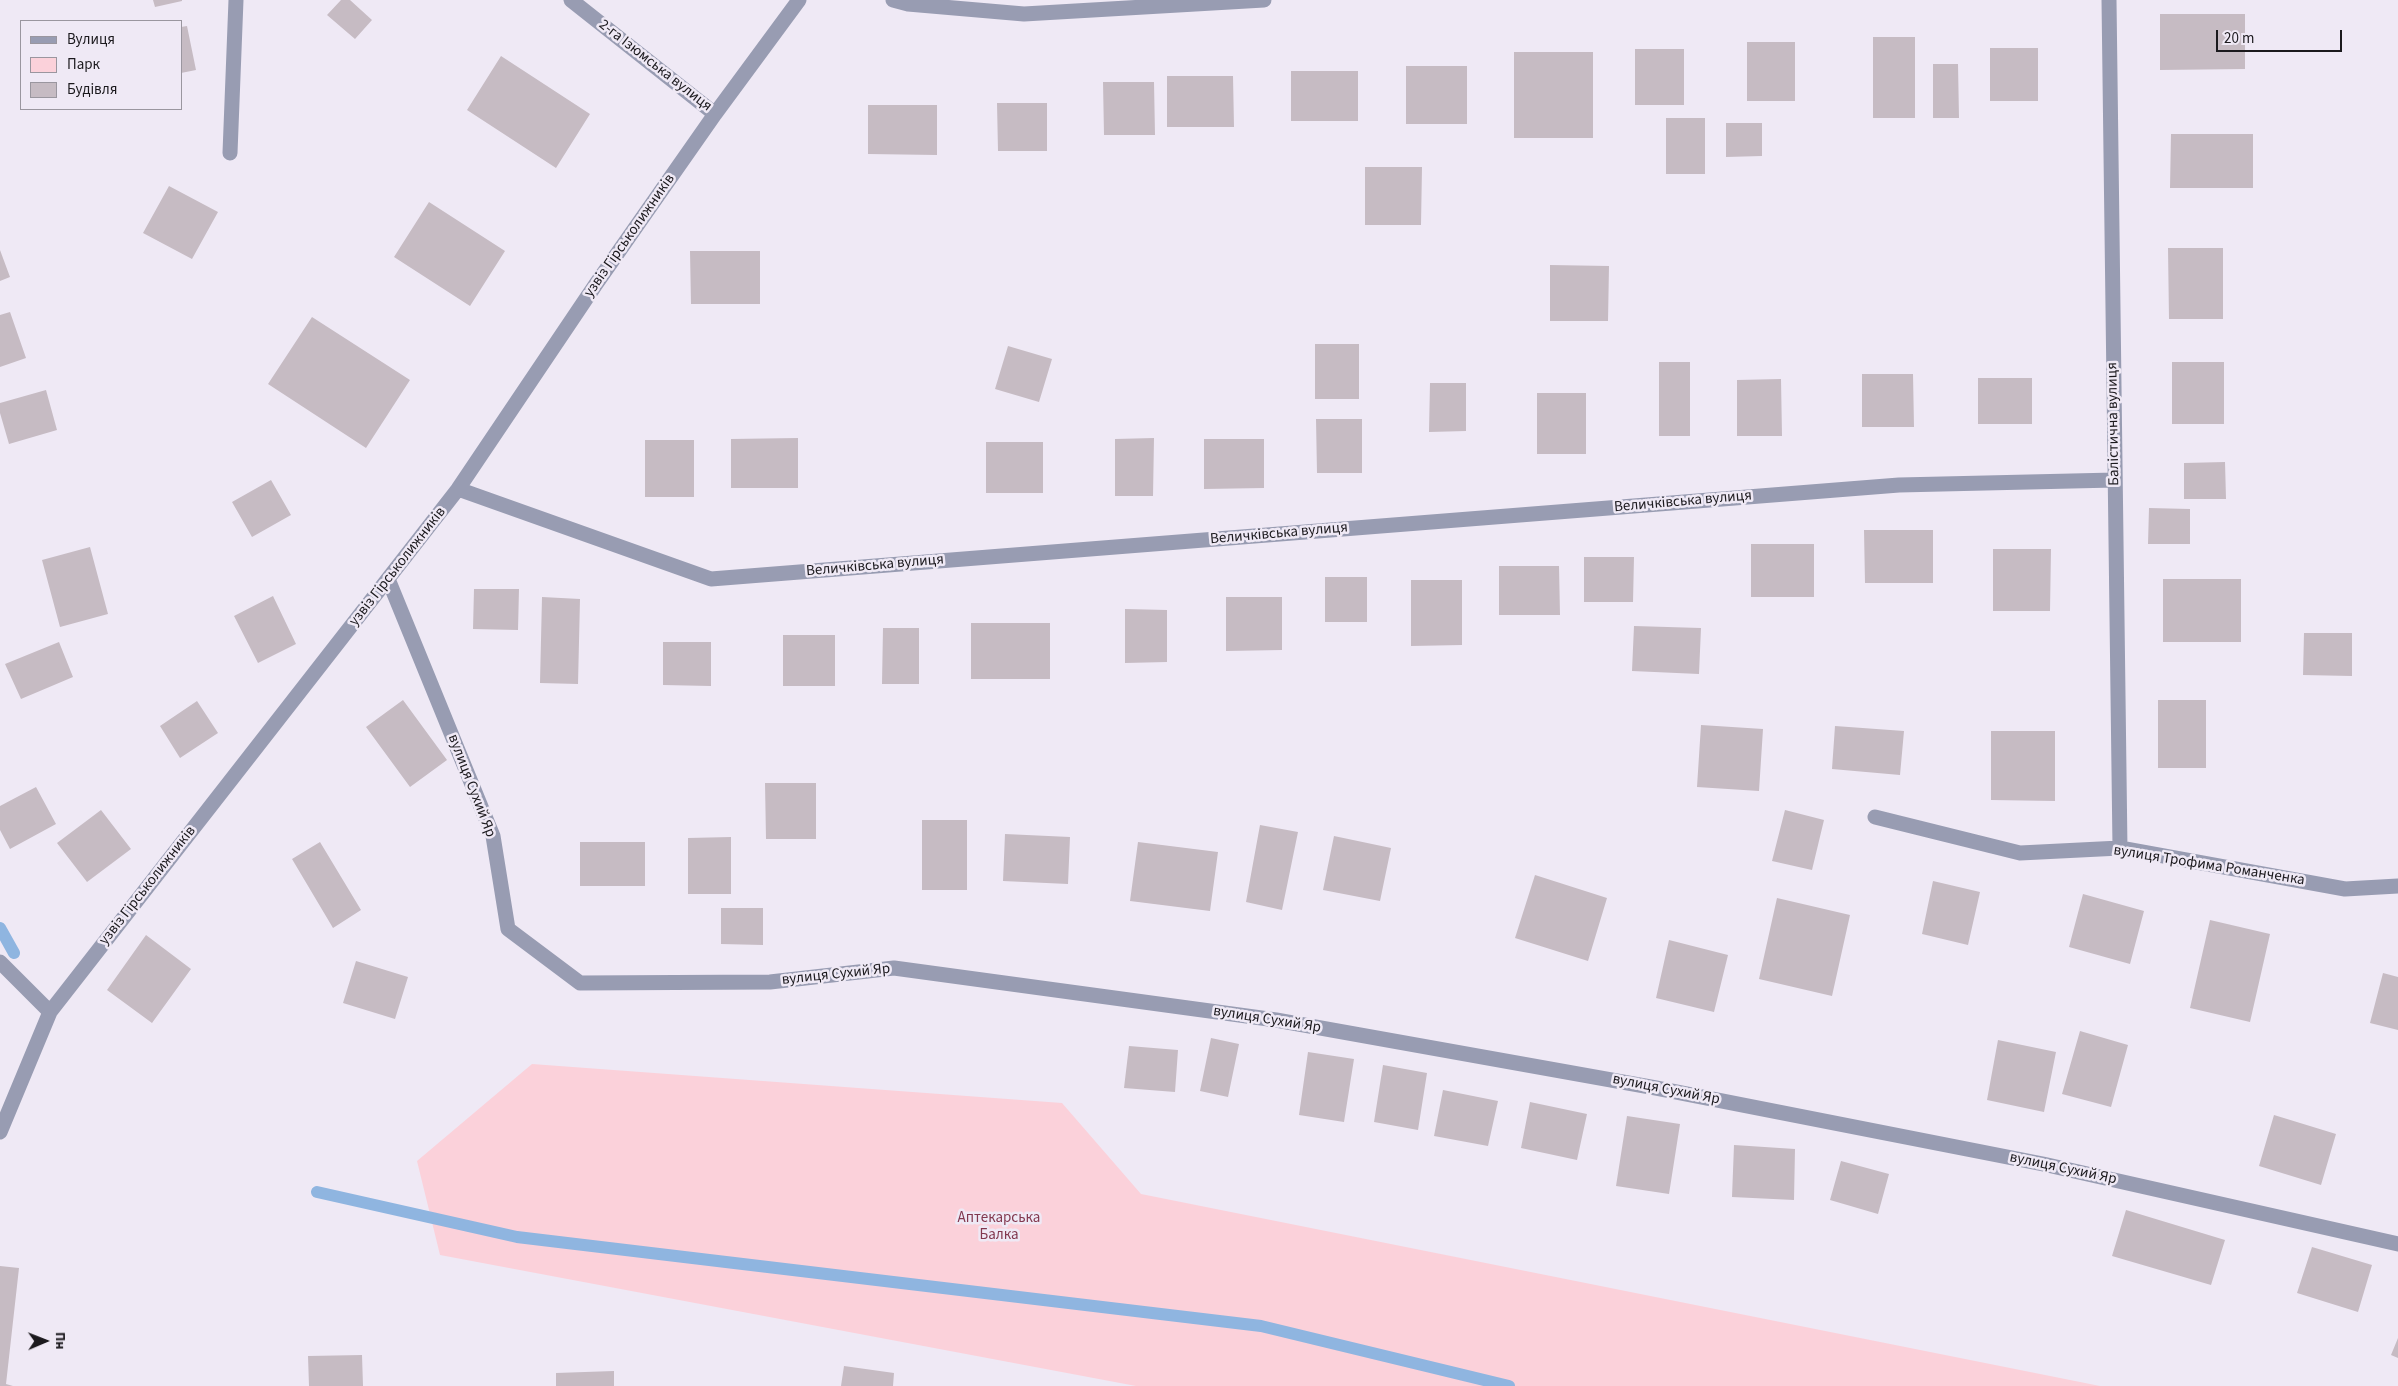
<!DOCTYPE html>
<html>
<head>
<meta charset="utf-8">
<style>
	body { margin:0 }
	#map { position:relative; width:2398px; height:1386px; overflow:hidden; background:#efe9f5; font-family:"Source Sans 3",sans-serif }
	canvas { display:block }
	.legend { position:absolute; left:20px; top:20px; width:162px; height:90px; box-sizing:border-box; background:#efe9f5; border:1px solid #9a969f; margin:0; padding:6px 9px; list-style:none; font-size:15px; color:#1b191d }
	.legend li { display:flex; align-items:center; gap:10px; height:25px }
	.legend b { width:25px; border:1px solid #9a969f }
	.north { position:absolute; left:20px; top:1316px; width:50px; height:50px; -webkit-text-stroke:4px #efe9f5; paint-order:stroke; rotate:89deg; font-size:14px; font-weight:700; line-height:20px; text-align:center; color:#1b191d }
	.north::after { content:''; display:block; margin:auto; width:18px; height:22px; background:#1b191d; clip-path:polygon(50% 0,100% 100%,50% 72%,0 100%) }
	.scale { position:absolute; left:2216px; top:30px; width:126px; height:22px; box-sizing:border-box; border:2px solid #1b191d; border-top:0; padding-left:6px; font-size:15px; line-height:18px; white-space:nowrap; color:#1b191d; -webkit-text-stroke:4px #efe9f5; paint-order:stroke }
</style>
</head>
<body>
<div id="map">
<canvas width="2398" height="1386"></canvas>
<ul class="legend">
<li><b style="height:6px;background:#989cb2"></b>Вулиця</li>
<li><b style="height:14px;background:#fbd1da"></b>Парк</li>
<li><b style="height:14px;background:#c6bbc3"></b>Будівля</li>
</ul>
<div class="north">Пн</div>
<div class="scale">20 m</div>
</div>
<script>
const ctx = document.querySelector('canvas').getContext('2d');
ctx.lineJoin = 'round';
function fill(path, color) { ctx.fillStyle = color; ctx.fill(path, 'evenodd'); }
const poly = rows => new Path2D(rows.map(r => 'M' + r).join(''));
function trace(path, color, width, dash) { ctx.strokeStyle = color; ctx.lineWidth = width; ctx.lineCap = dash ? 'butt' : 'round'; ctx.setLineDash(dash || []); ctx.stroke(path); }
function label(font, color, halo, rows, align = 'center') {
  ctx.font = font + ' "Source Sans 3",sans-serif'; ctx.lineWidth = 5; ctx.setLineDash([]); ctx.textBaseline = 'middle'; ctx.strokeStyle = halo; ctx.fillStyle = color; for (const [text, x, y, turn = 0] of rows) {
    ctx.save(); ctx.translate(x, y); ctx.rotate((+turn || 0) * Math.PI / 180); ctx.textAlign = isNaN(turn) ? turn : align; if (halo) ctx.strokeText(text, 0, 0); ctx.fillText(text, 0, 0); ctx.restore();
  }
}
const green = poly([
	[532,1064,1062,1103,1141,1194,2100,1386,1136,1386,440,1255,417,1161]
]);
const stream = poly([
	[0,928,14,953],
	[317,1192,517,1237,1261,1326,1509,1386]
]);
const building = poly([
	[153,0,182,0,182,1,155,7],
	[341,0,350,0,372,20,355,39,327,15],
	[2160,14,2245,14,2245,69,2160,70],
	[187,26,196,70,181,73,181,27],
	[1873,37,1915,37,1915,118,1873,118],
	[1747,42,1795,42,1795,101,1747,101],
	[1990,48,2038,48,2038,101,1990,101],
	[1635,49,1684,49,1684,105,1635,105],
	[1514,52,1593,52,1593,138,1514,138],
	[501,56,590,114,556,168,467,110],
	[1933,64,1958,64,1959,118,1933,118],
	[1406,66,1467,66,1467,124,1406,124],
	[1291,71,1358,71,1358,121,1291,121],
	[1167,76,1233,76,1234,127,1167,127],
	[1103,82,1154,82,1155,135,1104,135],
	[997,103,1047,103,1047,151,998,151],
	[868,105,937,105,937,155,868,154],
	[1666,118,1705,118,1705,174,1666,174],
	[1726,123,1762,123,1762,156,1726,157],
	[2171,134,2253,134,2253,188,2170,188],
	[1365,167,1422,167,1421,225,1365,225],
	[169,186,218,212,192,259,143,233],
	[429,202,505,251,470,306,394,257],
	[2168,248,2223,248,2223,319,2169,319],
	[0,250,10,277,0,281],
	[690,251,760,251,760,304,691,304],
	[1550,265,1609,266,1608,321,1550,321],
	[10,312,26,358,0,367,0,315],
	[312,317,410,380,366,448,268,384],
	[1315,344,1359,344,1359,399,1315,399],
	[1008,346,1052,359,1039,402,995,389],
	[1659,362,1690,362,1690,436,1659,436],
	[2172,362,2224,362,2224,424,2172,424],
	[1862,374,1913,374,1914,427,1862,427],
	[1978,378,2032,378,2032,424,1978,424],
	[1781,379,1782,436,1737,436,1737,380],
	[1430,383,1466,383,1466,431,1429,432],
	[46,390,57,430,9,444,0,413,0,403],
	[1537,393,1586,393,1586,454,1537,454],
	[1316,419,1362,419,1362,473,1317,473],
	[798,438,798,488,731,488,731,439],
	[1154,438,1153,496,1115,496,1115,439],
	[1204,439,1264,439,1264,488,1204,489],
	[645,440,694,440,694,497,645,497],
	[986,442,1043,442,1043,493,986,493],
	[2225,462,2226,499,2184,499,2184,463],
	[271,480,291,515,252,537,232,502],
	[2149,508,2190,509,2190,544,2148,544],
	[1864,530,1933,530,1933,583,1865,583],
	[1751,544,1814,544,1814,597,1751,597],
	[90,547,108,614,60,627,42,560],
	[1993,549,2051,549,2050,611,1993,611],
	[1584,557,1634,557,1633,602,1584,602],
	[1499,566,1559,566,1560,615,1499,615],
	[1325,577,1367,577,1367,622,1325,622],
	[2163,579,2241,579,2241,642,2163,642],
	[1411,580,1462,580,1462,645,1411,646],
	[474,589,519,589,518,630,473,629],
	[273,596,296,644,258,663,234,616],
	[542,597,580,599,578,684,540,683],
	[1226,597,1282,597,1282,650,1226,651],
	[1125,609,1167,610,1167,662,1125,663],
	[971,623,1050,623,1050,679,971,679],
	[1634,626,1701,628,1699,674,1632,671],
	[883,628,919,628,919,684,882,684],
	[2304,633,2352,633,2352,676,2303,675],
	[783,635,835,635,835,686,783,686],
	[59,642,73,677,21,699,5,664],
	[663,642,711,642,711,686,663,685],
	[403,700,447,760,410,787,366,727],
	[2158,700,2206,700,2206,768,2158,768],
	[197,701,218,733,180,758,160,726],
	[1701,725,1763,729,1759,791,1697,787],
	[1835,726,1904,731,1900,775,1832,769],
	[1991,731,2055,731,2055,801,1991,800],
	[765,783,816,783,816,839,766,839],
	[36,787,56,824,10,849,0,830,0,806],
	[101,810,131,849,87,882,57,843],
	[1785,810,1824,820,1812,870,1772,861],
	[922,820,967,820,967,890,922,890],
	[1260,825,1298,832,1282,910,1246,902],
	[1005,834,1070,837,1068,884,1003,881],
	[1334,836,1391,848,1380,901,1323,890],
	[731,837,731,894,688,894,688,838],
	[320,842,361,910,333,928,292,859],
	[580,842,645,842,645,886,580,886],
	[1138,842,1218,852,1210,911,1130,901],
	[1535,875,1607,898,1588,961,1515,938],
	[1933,881,1980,892,1968,945,1922,934],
	[2083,894,2144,911,2130,964,2069,947],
	[1777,898,1850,915,1832,996,1759,979],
	[721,908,763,908,763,945,721,944],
	[2210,920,2270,934,2250,1022,2190,1008],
	[146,935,191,969,152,1023,107,990],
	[1669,940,1728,955,1714,1012,1656,998],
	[356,961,408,977,395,1019,343,1003],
	[2383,973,2398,977,2398,1030,2370,1023],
	[2080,1031,2128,1045,2111,1107,2062,1094],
	[1211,1038,1239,1044,1228,1097,1200,1091],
	[1998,1040,2056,1052,2044,1112,1987,1100],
	[1129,1046,1178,1050,1175,1092,1124,1088],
	[1308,1052,1354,1059,1344,1122,1299,1115],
	[1383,1065,1427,1073,1418,1130,1374,1122],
	[1443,1090,1498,1101,1488,1146,1434,1136],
	[1530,1102,1587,1114,1577,1160,1521,1148],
	[2274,1115,2336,1134,2321,1185,2259,1166],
	[1627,1116,1680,1124,1669,1194,1616,1186],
	[1734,1145,1795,1149,1794,1200,1732,1197],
	[1841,1161,1889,1174,1878,1214,1830,1200],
	[2126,1210,2225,1240,2211,1285,2112,1256],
	[2312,1247,2372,1265,2358,1312,2297,1293],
	[0,1266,19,1268,6,1384,13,1386,0,1386],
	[2398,1338,2398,1358,2391,1355],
	[362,1355,363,1386,309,1386,308,1356],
	[844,1366,894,1373,893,1386,841,1386],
	[614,1371,614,1386,556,1386,556,1373]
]);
const minor = poly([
	[571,0,715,114],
	[893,0,908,4,1024,14,1264,0],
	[2109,0,2120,848],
	[230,153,236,0],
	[458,489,711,579,1899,485,2115,480],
	[388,579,493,836,508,929,580,983,770,982,894,968,1276,1020,1656,1088,2043,1164,2398,1244],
	[1875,817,2020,853,2120,848,2345,889,2398,886],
	[0,962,50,1012],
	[0,1132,50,1012,458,489,596,284,715,114,799,0]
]);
const streetNames = [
	["2-га Ізюмська вулиця",655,66,38],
	["узвіз Гірськолижників",630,236,-55],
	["Балістична вулиця",2114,424,-91],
	["Величківська вулиця",1683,502,-5],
	["Величківська вулиця",1279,534,-5],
	["Величківська вулиця",875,566,-5],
	["узвіз Гірськолижників",398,567,-52],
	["вулиця Сухий Яр",471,786,69],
	["вулиця Трофима Романченка",2209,866,9],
	["узвіз Гірськолижників",148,886,-52],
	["вулиця Сухий Яр",836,975,-6],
	["вулиця Сухий Яр",1267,1020,9],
	["вулиця Сухий Яр",1666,1090,11],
	["вулиця Сухий Яр",2063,1169,12]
];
const parkNames = [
	["Аптекарська",999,1219],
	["Балка",999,1236]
];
fill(green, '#fbd1da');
trace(stream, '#8fb5e0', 12);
fill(building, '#c6bbc3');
trace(minor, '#989cb2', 15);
label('15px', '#1b191d', '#efe9f5', streetNames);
label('15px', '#82384f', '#efe9f5', parkNames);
</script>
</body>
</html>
